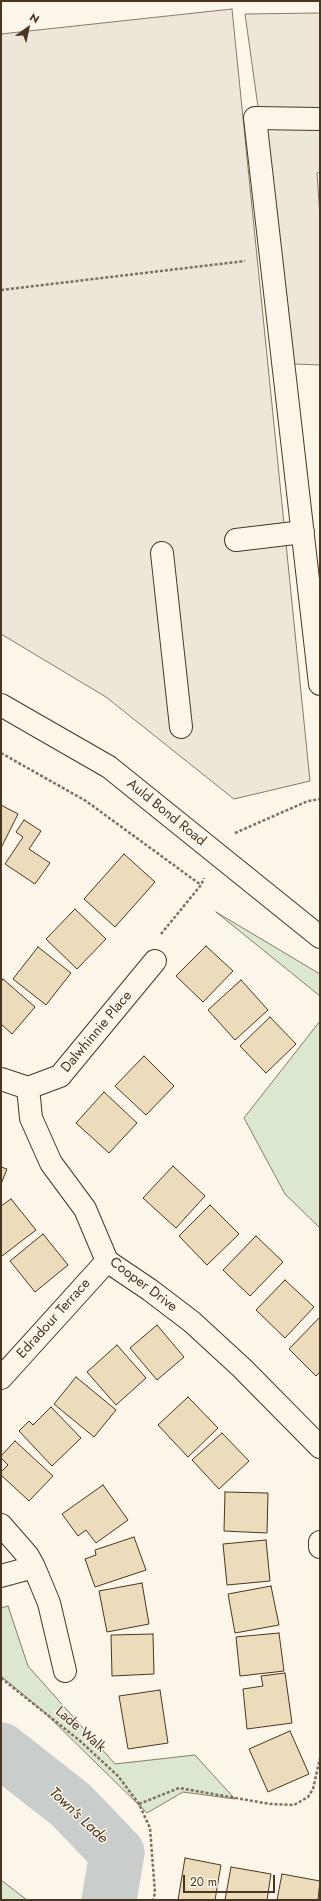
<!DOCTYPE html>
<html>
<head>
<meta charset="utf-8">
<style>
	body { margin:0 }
	#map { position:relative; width:321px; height:1901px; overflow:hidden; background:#fbf6e9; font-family:Jost,sans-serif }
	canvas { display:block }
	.frame { position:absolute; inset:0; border:2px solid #4a3520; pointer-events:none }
	.north { position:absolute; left:8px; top:8px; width:40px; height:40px; -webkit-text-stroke:3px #fbf6e9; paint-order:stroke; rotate:33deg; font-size:11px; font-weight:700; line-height:16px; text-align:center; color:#4a3520 }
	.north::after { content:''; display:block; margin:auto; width:14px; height:18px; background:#4a3520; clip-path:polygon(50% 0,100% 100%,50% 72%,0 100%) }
	.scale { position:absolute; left:183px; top:1875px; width:92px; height:18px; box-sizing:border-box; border:2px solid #4a3520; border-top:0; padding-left:5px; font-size:12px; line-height:14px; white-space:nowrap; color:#4a3520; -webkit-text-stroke:3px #fbf6e9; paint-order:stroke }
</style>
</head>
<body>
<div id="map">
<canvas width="321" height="1901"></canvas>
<div class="frame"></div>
<div class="north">N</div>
<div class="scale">20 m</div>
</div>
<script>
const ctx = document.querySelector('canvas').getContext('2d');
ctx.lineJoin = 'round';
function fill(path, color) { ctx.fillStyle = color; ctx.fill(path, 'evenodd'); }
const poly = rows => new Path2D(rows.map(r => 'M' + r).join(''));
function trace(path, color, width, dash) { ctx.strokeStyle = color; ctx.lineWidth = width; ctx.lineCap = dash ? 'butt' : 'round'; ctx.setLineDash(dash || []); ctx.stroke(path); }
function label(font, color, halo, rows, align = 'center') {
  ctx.font = font + ' Jost,sans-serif'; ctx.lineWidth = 3; ctx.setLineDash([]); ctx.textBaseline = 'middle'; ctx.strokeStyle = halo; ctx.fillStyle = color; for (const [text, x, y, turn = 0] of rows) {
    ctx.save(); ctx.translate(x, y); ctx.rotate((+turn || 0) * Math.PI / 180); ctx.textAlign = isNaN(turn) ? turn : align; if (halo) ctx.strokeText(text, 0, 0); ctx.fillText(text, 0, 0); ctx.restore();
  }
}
const green = poly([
	[216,912,320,974,320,996,216,912],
	[320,1021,320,1228,285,1194,244,1118,320,1021],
	[8,1606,28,1666,115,1764,195,1755,235,1799,183,1792,147,1813,43,1711,1,1676,1,1608,8,1606],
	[1,1880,27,1900,1,1900,1,1880]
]);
const parking = poly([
	[232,9,310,781,234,799,106,697,1,634,1,34,232,9],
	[320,13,320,172,317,173,320,216,320,365,294,364,245,14,320,13]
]);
const river = poly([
	[1,1750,71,1805,117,1853,109,1900]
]);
const building = poly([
	[1,805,18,814,1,848,1,805],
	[24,820,41,831,29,849,50,863,35,884,5,864,23,837,16,832,24,820],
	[124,854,155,882,115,927,84,899,124,854],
	[75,909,106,939,77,969,46,939,75,909],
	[206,946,233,971,203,1002,176,976,206,946],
	[38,947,71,973,46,1005,13,979,38,947],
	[3,979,35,1007,12,1034,1,1024,1,982,3,979],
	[241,980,268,1010,235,1040,208,1010,241,980],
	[270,1017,296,1044,266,1073,240,1046,270,1017],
	[144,1056,174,1086,146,1115,115,1086,144,1056],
	[104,1092,137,1123,109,1153,76,1123,104,1092],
	[173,1166,205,1196,176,1228,143,1198,173,1166],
	[1,1167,7,1169,1,1184,1,1167],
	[11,1199,36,1230,2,1256,1,1255,1,1206,11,1199],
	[210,1205,239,1234,207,1265,179,1236,210,1205],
	[43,1234,68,1265,35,1292,10,1261,43,1234],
	[256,1236,283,1262,250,1296,223,1270,256,1236],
	[285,1280,314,1307,285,1338,256,1310,285,1280],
	[320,1317,320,1372,316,1376,289,1349,320,1317],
	[157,1325,184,1357,157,1380,130,1348,157,1325],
	[117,1345,146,1378,116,1405,87,1372,117,1345],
	[76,1377,116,1410,94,1437,54,1404,76,1377],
	[188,1397,218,1428,188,1457,158,1425,188,1397],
	[51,1407,81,1438,52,1466,19,1431,29,1421,33,1425,51,1407],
	[222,1433,249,1461,219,1489,192,1460,222,1433],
	[15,1441,53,1476,29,1501,1,1475,1,1472,8,1465,1,1458,1,1456,15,1441],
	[103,1485,128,1520,96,1543,86,1530,78,1536,62,1514,103,1485],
	[225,1492,268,1493,267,1533,224,1531,225,1492],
	[134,1537,146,1570,95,1587,85,1559,96,1555,95,1550,134,1537],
	[266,1540,270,1581,227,1585,223,1544,266,1540],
	[142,1583,149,1624,107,1632,99,1591,142,1583],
	[271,1586,279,1625,235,1633,228,1594,271,1586],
	[279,1633,284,1671,240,1676,236,1637,279,1633],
	[153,1634,154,1674,112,1676,111,1635,153,1634],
	[285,1673,292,1723,247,1729,243,1689,263,1686,261,1676,285,1673],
	[160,1690,168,1743,128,1749,119,1696,160,1690],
	[290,1731,309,1774,268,1792,249,1749,290,1731],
	[185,1858,221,1865,215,1900,178,1900,185,1858],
	[231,1867,271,1874,267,1900,225,1900,231,1867],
	[282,1874,320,1881,318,1900,277,1900,282,1874]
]);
const path = poly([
	[1,290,245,261],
	[1,753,86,801,201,885],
	[235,833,308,801,320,799],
	[161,934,201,885,204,878],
	[1,1678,79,1740,118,1776,139,1804,150,1828,155,1893,153,1900],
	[139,1804,179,1788,270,1804,294,1805,308,1797,313,1789,320,1758]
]);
const minor = poly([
	[320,119,255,118,320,684],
	[236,540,303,532],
	[162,553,181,727],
	[1,705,109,767,320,937],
	[1,1079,28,1088,31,1118,51,1163,85,1209,107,1261,150,1290,192,1322,242,1368,320,1447],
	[28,1088,60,1076,155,961],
	[1,1378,107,1261],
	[1,1525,28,1556,34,1567,49,1603,65,1671],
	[320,1542,320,1547],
	[1,1576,34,1567]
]);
const streetNames = [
	["Auld Bond Road",166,813,39],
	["Dalwhinnie Place",97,1032,-50],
	["Cooper Drive",143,1285,37],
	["Edradour Terrace",54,1319,-48],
	["Lade Walk",80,1730,41]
];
const waterNames = [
	["Town's Lade",78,1816,43]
];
fill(green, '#dce7d0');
trace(green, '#887966', 1);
fill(parking, '#ede7d9');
trace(parking, '#887966', 1);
trace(river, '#c9cecd', 55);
fill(building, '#ecdcbc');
trace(building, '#4a3520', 1);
trace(minor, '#4a3520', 24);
trace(path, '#7f6f5c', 2.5, [3, 2]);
trace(minor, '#fbf6e9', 22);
label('14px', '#4a3520', '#fbf6e9', streetNames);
label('italic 15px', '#4a3520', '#fbf6e9', waterNames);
</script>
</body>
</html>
